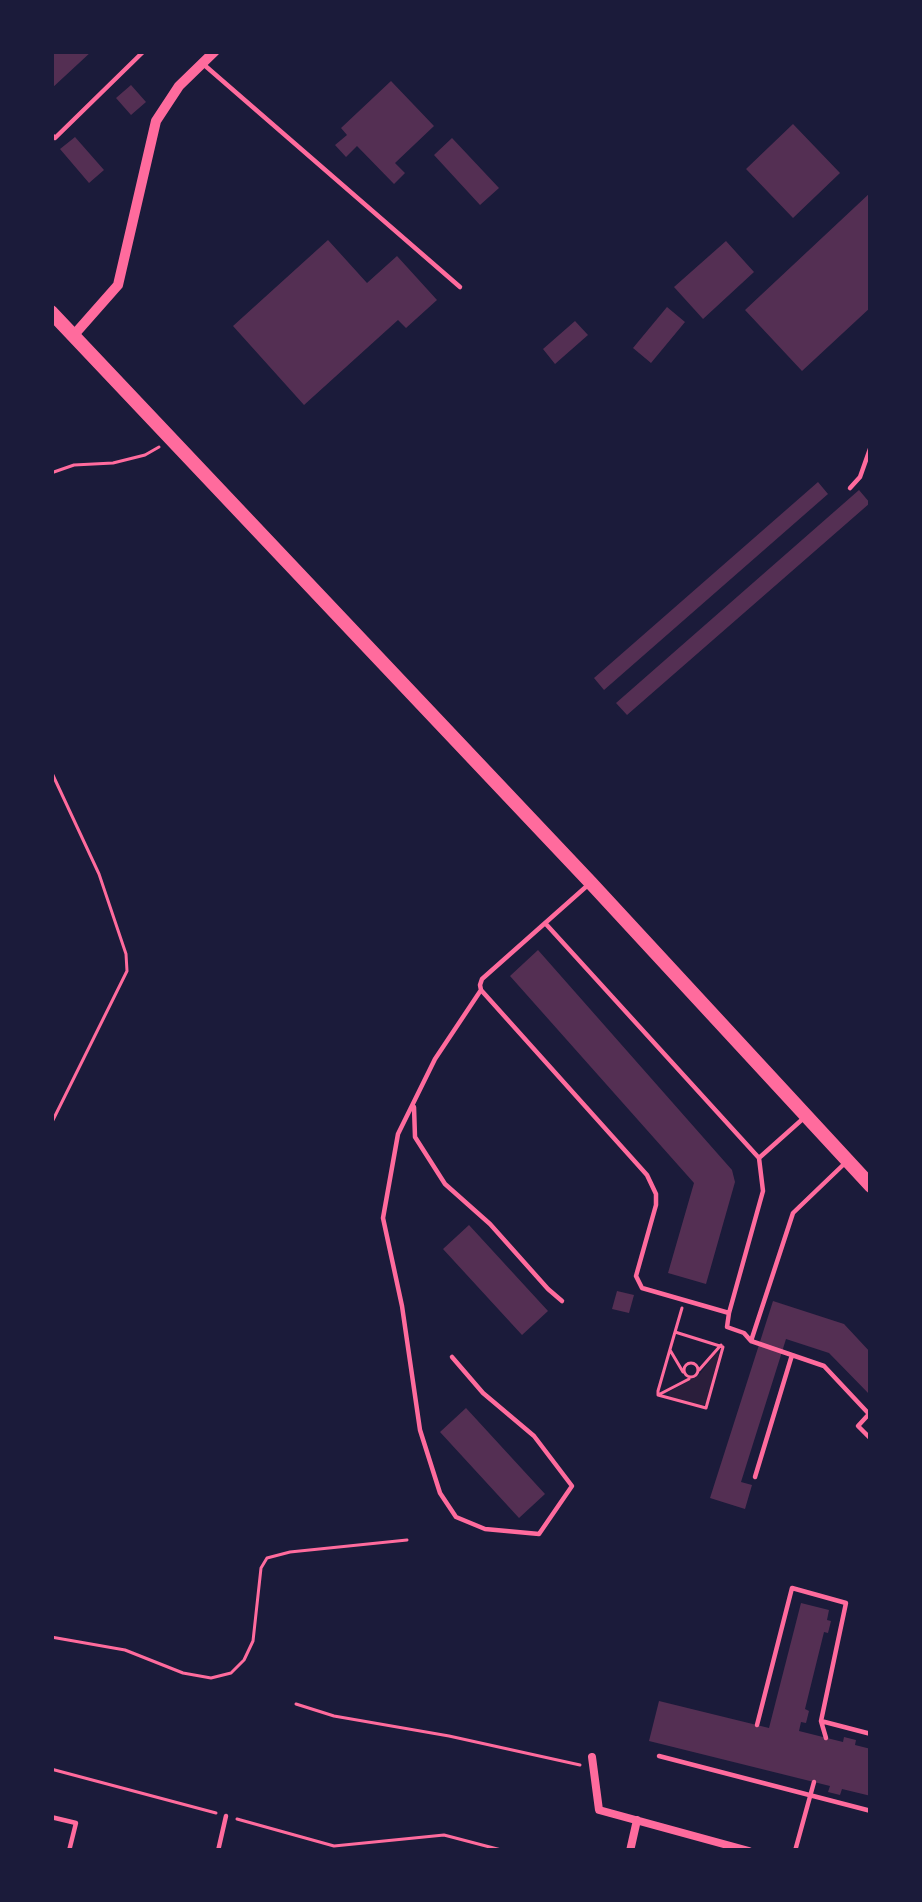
<!DOCTYPE html>
<html>
<head>
<meta charset="utf-8">
<style>
	body { margin:0 }
	#map { position:relative; width:922px; height:1902px; overflow:hidden; background:#1b1b3a; font-family:"Golos Text",sans-serif }
	canvas { display:block }
	.frame { position:absolute; inset:0; border:54px solid #1b1b3a; pointer-events:none }
</style>
</head>
<body>
<div id="map">
<canvas width="922" height="1902"></canvas>
<div class="frame"></div>
</div>
<script>
const ctx = document.querySelector('canvas').getContext('2d');
ctx.lineJoin = 'round';
function fill(path, color) { ctx.fillStyle = color; ctx.fill(path, 'evenodd'); }
const poly = rows => new Path2D(rows.map(r => 'M' + r).join(''));
function trace(path, color, width, dash) { ctx.strokeStyle = color; ctx.lineWidth = width; ctx.lineCap = dash ? 'butt' : 'round'; ctx.setLineDash(dash || []); ctx.stroke(path); }
const green = poly([
	[716,1353,719,1354,706,1404,699,1406,670,1398,669,1392,699,1375]
]);
const building = poly([
	[51,51,92,51,51,89],
	[391,81,434,126,395,163,405,173,394,184,357,146,346,157,335,145,347,135,341,128],
	[131,85,146,102,131,115,116,98],
	[793,124,840,173,793,218,746,169],
	[75,137,104,170,89,183,60,149],
	[452,138,499,188,480,205,434,155],
	[871,192,871,307,802,371,745,310],
	[328,240,367,283,397,256,437,300,406,328,398,320,304,405,233,326],
	[726,241,754,272,703,319,674,287],
	[667,307,685,322,651,363,633,348],
	[575,321,588,335,555,364,543,349],
	[818,482,828,494,604,690,594,678],
	[859,490,870,503,627,715,616,703],
	[538,950,732,1170,735,1182,706,1284,668,1273,694,1183,510,976],
	[469,1225,548,1311,522,1335,443,1249],
	[617,1291,634,1295,629,1313,612,1309],
	[773,1301,844,1324,871,1353,871,1396,829,1353,786,1339,741,1482,752,1485,745,1509,710,1498],
	[466,1408,545,1494,519,1518,440,1432],
	[801,1603,829,1610,827,1620,831,1621,828,1633,824,1632,805,1709,809,1711,806,1723,801,1722,799,1731,843,1742,844,1737,856,1740,855,1745,871,1749,871,1796,842,1789,840,1795,828,1792,830,1786,649,1741,659,1701,769,1728]
]);
const path = poly([
	[51,473,74,465,113,463,145,455,159,447],
	[51,771,99,874,126,954,127,971,51,1124],
	[675,1332,723,1347,706,1408,658,1395,658,1391,675,1332,682,1308],
	[670,1350,683,1372],
	'684 1370a7 7 0 1 1 14 0a7 7 0 1 1-14 0Z',
	[699,1370,721,1345],
	[660,1394,689,1379],
	[51,1637,125,1650,183,1673,211,1678,231,1673,244,1660,253,1641,261,1568,267,1558,290,1552,407,1540],
	[296,1704,334,1716,449,1736,580,1765],
	[51,1769,216,1813],
	[237,1819,334,1846,444,1835,505,1851]
]);
const service = poly([
	[202,63,460,287],
	[51,134,55,138,144,51],
	[850,488,860,477,871,446],
	[588,885,482,979,480,985,481,990,647,1175,656,1194,656,1205,636,1276,642,1288,729,1313,763,1191,759,1158,806,1116],
	[545,923,759,1158],
	[414,1107,415,1137,445,1184,490,1224,548,1289,562,1301],
	[843,1165,793,1213,751,1341,824,1366,869,1414,858,1426,871,1439],
	[729,1313,727,1327,744,1333,751,1341],
	[452,1357,483,1393,534,1436,572,1486,539,1534,485,1529,456,1517,440,1493,420,1430,402,1306,383,1218,398,1134,435,1059,481,990],
	[755,1477,792,1355],
	[821,1721,871,1734],
	[757,1725,792,1588,846,1603,821,1721,826,1738],
	[659,1756,871,1811],
	[51,1817,76,1823,69,1851],
	[218,1851,226,1816],
	[795,1851,814,1782]
]);
const minor = poly([
	[592,1757,599,1810,749,1851],
	[630,1851,637,1820]
]);
const tertiary = poly([
	[73,336,118,285,156,121,179,86,215,51]
]);
const primary = poly([
	[51,312,591,883,871,1186]
]);
fill(green, '#2a1e3b');
fill(building, '#542f53');
trace(path, '#ff6b9d', 3);
trace(service, '#ff6b9d', 4.5);
trace(minor, '#ff6b9d', 8);
trace(tertiary, '#ff6b9d', 10);
trace(primary, '#ff6b9d', 14);
</script>
</body>
</html>
